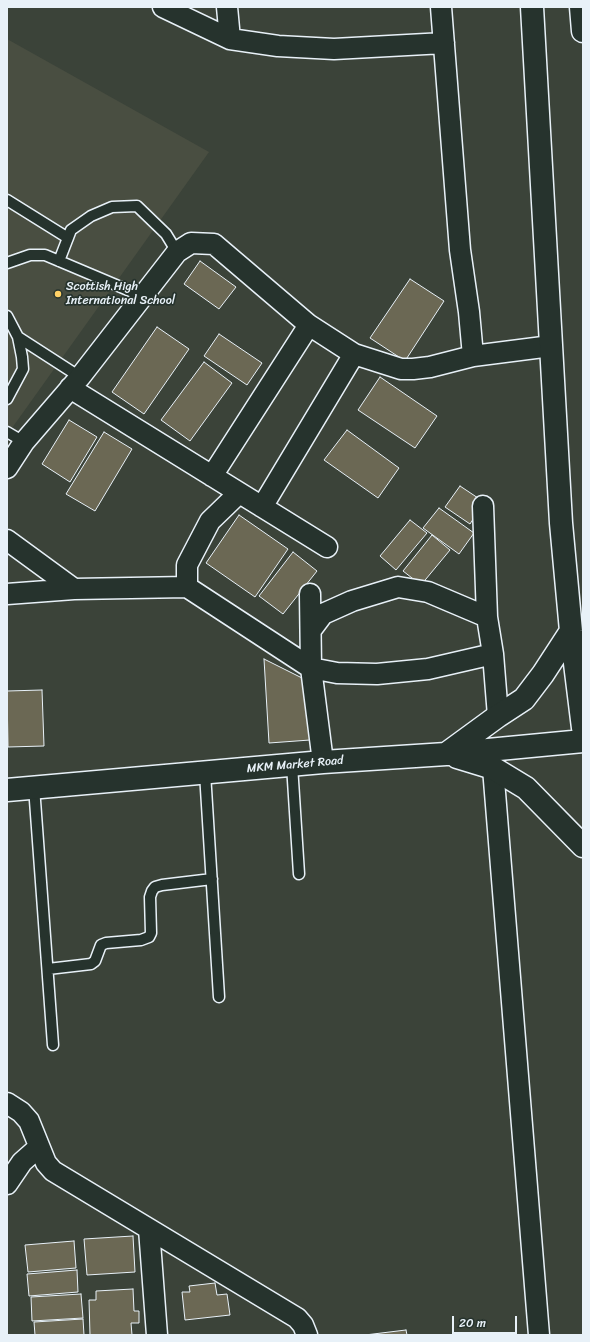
<!DOCTYPE html>
<html>
<head>
<meta charset="utf-8">
<style>
	body { margin:0 }
	#map { position:relative; width:590px; height:1342px; overflow:hidden; background:#3b4339; font-family:Sriracha,sans-serif }
	canvas { display:block }
	.frame { position:absolute; inset:0; border:8px solid #e8f1f8; pointer-events:none }
	.scale { position:absolute; left:452px; top:1316px; width:65px; height:18px; box-sizing:border-box; border:2px solid #e8f1f8; border-top:0; padding-left:5px; font-size:12px; line-height:14px; white-space:nowrap; color:#e8f1f8; -webkit-text-stroke:3px #26332d; paint-order:stroke }
</style>
</head>
<body>
<div id="map">
<canvas width="590" height="1342"></canvas>
<div class="frame"></div>
<div class="scale">20 m</div>
</div>
<script>
const ctx = document.querySelector('canvas').getContext('2d');
ctx.lineJoin = 'round';
function fill(path, color) { ctx.fillStyle = color; ctx.fill(path, 'evenodd'); }
const poly = rows => new Path2D(rows.map(r => 'M' + r).join(''));
function trace(path, color, width, dash) { ctx.strokeStyle = color; ctx.lineWidth = width; ctx.lineCap = dash ? 'butt' : 'round'; ctx.setLineDash(dash || []); ctx.stroke(path); }
function label(font, color, halo, rows, align = 'center') {
  ctx.font = font + ' Sriracha,sans-serif'; ctx.lineWidth = 3.5; ctx.setLineDash([]); ctx.textBaseline = 'middle'; ctx.strokeStyle = halo; ctx.fillStyle = color; for (const [text, x, y, turn = 0] of rows) {
    ctx.save(); ctx.translate(x, y); ctx.rotate((+turn || 0) * Math.PI / 180); ctx.textAlign = isNaN(turn) ? turn : align; if (halo) ctx.strokeText(text, 0, 0); ctx.fillText(text, 0, 0); ctx.restore();
  }
}
const built = poly([
	[7,39,209,152,7,435]
]);
const building = poly([
	[200,261,236,287,219,309,184,284,200,261],
	[410,279,444,301,405,361,370,338,410,279],
	[157,327,189,349,144,414,112,392,157,327],
	[219,334,262,363,247,385,204,356,219,334],
	[204,362,232,383,190,441,161,420,204,362],
	[380,377,437,416,415,448,358,410,380,377],
	[69,420,97,437,70,482,42,464,69,420],
	[347,430,399,468,378,498,324,460,347,430],
	[104,432,132,449,95,511,66,494,104,432],
	[460,486,484,502,470,524,445,507,460,486],
	[439,508,474,533,459,554,423,528,439,508],
	[239,515,288,549,255,597,206,563,239,515],
	[410,520,427,533,396,570,380,556,410,520],
	[432,535,450,550,421,585,403,571,432,535],
	[293,552,317,571,283,614,259,596,293,552],
	[264,659,306,680,310,740,269,743,264,659],
	[42,690,44,746,8,747,7,691,42,690],
	[133,1236,135,1272,87,1275,84,1239,133,1236],
	[74,1241,76,1268,28,1272,25,1245,74,1241],
	[77,1270,78,1292,29,1296,27,1274,77,1270],
	[215,1283,217,1295,227,1294,230,1315,185,1320,182,1292,190,1292,189,1286,215,1283],
	[133,1289,134,1311,139,1311,139,1323,131,1323,132,1335,90,1335,89,1300,96,1300,96,1291,133,1289],
	[81,1294,83,1318,32,1321,31,1297,81,1294],
	[83,1319,84,1335,35,1335,34,1322,83,1319],
	[406,1330,407,1335,365,1335,406,1330]
]);
const lane = poly([
	[7,200,68,238],
	[59,261,71,230,91,216,112,207,137,206,166,234,177,252],
	[7,263,30,255,45,255,142,296],
	[7,316,18,337,22,357,23,369,7,399],
	[18,337,80,377],
	[7,432,24,442],
	[292,765,299,874],
	[205,773,219,997],
	[34,787,53,1045],
	[48,969,91,964,95,961,101,945,106,943,141,940,149,937,151,933,150,897,152,891,155,887,162,885,212,879]
]);
const street = poly([
	[163,7,230,39,278,46,334,49,444,43],
	[227,7,230,39],
	[441,7,460,250,469,312,473,356],
	[70,388,327,547],
	[7,468,24,442,80,377,177,252,191,243,214,244,309,325,354,354,401,369,413,369,430,367,473,356,551,346],
	[212,476,309,325],
	[483,506,487,617,493,654,498,716],
	[262,507,354,354],
	[7,540,74,589],
	[187,587,187,565,210,521,239,493],
	[7,594,74,589,187,587,311,668,323,762],
	[310,594,311,668,337,673,377,674,428,669,493,654],
	[311,630,323,614,352,601,398,587,428,592,487,617],
	[493,768,539,1335],
	[7,1103,21,1112,29,1121,46,1163,53,1171,297,1318,303,1325,307,1335],
	[7,1184,22,1162,39,1147],
	[149,1229,157,1335]
]);
const secondary = poly([
	[532,7,561,523,571,631,583,728],
	[581,7,583,31],
	[446,754,498,716,524,699,543,674,571,631],
	[457,757,493,768,526,788,583,846],
	[7,790,323,762,446,754,583,741]
]);
const markers = [
	[58,294,4,"#ffd166"]
];
const poiNames = [
	["Scottish High",66,287],
	["International School",66,301]
];
const streetNames = [
	["MKM Market Road",295,765,-5]
];
fill(built, '#494e41');
fill(building, '#6b6854');
trace(building, '#e8f1f8', 1);
trace(lane, '#e8f1f8', 13);
trace(street, '#e8f1f8', 23);
trace(secondary, '#e8f1f8', 25);
trace(lane, '#26332d', 10);
trace(street, '#26332d', 20);
trace(secondary, '#26332d', 22);
for (const [x, y, r, color] of markers) { const dot = new Path2D(); dot.arc(x, y, r, 0, 2 * Math.PI); ctx.fillStyle = color; ctx.fill(dot); trace(dot, '#26332d', 1.5); }
label('12px', '#e8f1f8', '#26332d', poiNames, 'left');
label('12px', '#e8f1f8', '#26332d', streetNames);
</script>
</body>
</html>
